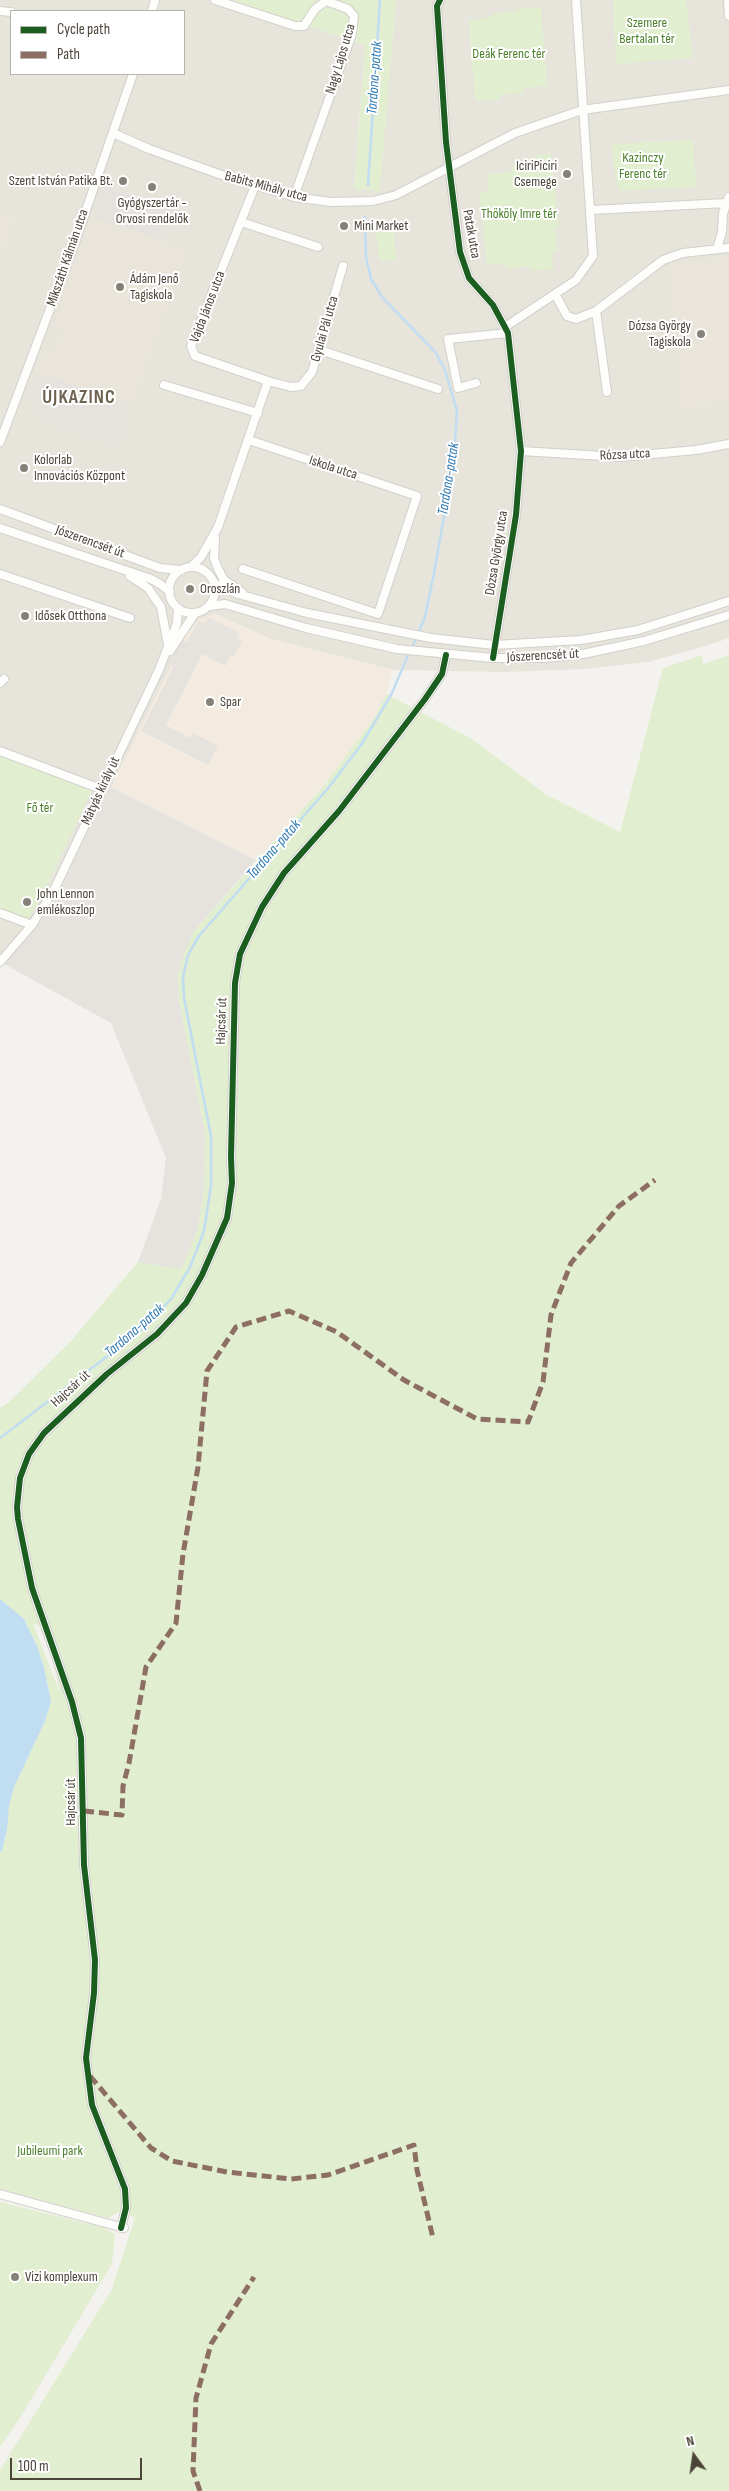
<!DOCTYPE html>
<html>
<head>
<meta charset="utf-8">
<style>
	body { margin:0 }
	#map { position:relative; width:729px; height:2491px; overflow:hidden; background:#f4f2ee; font-family:"Sofia Sans Condensed",sans-serif }
	canvas { display:block }
	.legend { position:absolute; left:10px; top:10px; width:175px; height:65px; box-sizing:border-box; background:#fff; border:1px solid #b7b4b0; margin:0; padding:6px 9px; list-style:none; font-size:15px; color:#4b4439 }
	.legend li { display:flex; align-items:center; gap:10px; height:25px }
	.legend b { width:25px; border:1px solid #b7b4b0 }
	.north { position:absolute; left:669px; top:2431px; width:50px; height:50px; -webkit-text-stroke:4px #fff; paint-order:stroke; rotate:346deg; font-size:14px; font-weight:700; line-height:20px; text-align:center; color:#4b4439 }
	.north::after { content:''; display:block; margin:auto; width:18px; height:22px; background:#4b4439; clip-path:polygon(50% 0,100% 100%,50% 72%,0 100%) }
	.scale { position:absolute; left:10px; top:2458px; width:132px; height:22px; box-sizing:border-box; border:2px solid #4b4439; border-top:0; padding-left:6px; font-size:15px; line-height:18px; white-space:nowrap; color:#4b4439; -webkit-text-stroke:4px #fff; paint-order:stroke }
</style>
</head>
<body>
<div id="map">
<canvas width="729" height="2491"></canvas>
<ul class="legend">
<li><b style="height:6px;background:#1b5e20"></b>Cycle path</li>
<li><b style="height:6px;background:#8d6e63"></b>Path</li>
</ul>
<div class="north">N</div>
<div class="scale">100 m</div>
</div>
<script>
const ctx = document.querySelector('canvas').getContext('2d');
ctx.lineJoin = 'round';
function fill(path, color) { ctx.fillStyle = color; ctx.fill(path, 'evenodd'); }
const poly = rows => new Path2D(rows.map(r => 'M' + r).join(''));
function trace(path, color, width, dash) { ctx.strokeStyle = color; ctx.lineWidth = width; ctx.lineCap = dash ? 'butt' : 'round'; ctx.setLineDash(dash || []); ctx.stroke(path); }
function label(font, color, halo, rows, align = 'center') {
  ctx.font = font + ' "Sofia Sans Condensed",sans-serif'; ctx.lineWidth = 4; ctx.setLineDash([]); ctx.textBaseline = 'middle'; ctx.strokeStyle = halo; ctx.fillStyle = color; for (const [text, x, y, turn = 0] of rows) {
    ctx.save(); ctx.translate(x, y); ctx.rotate((+turn || 0) * Math.PI / 180); ctx.textAlign = isNaN(turn) ? turn : align; if (halo) ctx.strokeText(text, 0, 0); ctx.fillText(text, 0, 0); ctx.restore();
  }
}
const residential = poly([
	[0,0,231,0,365,45,354,189,379,191,396,0,729,0,729,638,706,646,648,662,584,669,507,672,393,670,271,639,215,614,188,632,51,909,0,968],
	[11,11,184,11,184,74,11,74]
]);
const commercial = poly([
	[215,614,271,639,393,670,386,694,374,718,324,785,256,860,111,787,188,632,199,619]
]);
const industrial = poly([
	[111,787,256,860,195,930,177,975,179,1000,205,1134,204,1186,198,1229,181,1270,138,1262,161,1199,166,1158,111,1023,4,964,51,909]
]);
const education = poly([
	[0,211,14,216,0,258],
	[91,217,187,250,133,405,37,372,45,350,54,353,63,328,54,324],
	[729,257,729,401,681,409,668,267]
]);
const green = poly([
	[231,0,396,0,380,191,354,189,365,45],
	[613,0,686,0,693,58,616,64],
	[541,7,547,86,523,88,523,93,499,95,499,100,475,101,469,20,492,17,492,14,517,11,517,9],
	[693,140,696,187,619,191,613,165,612,144],
	[551,154,559,227,555,228,558,251,552,252,554,269,530,271,529,266,506,269,505,263,487,265,479,192,489,191,487,175,511,172,511,166,534,163,534,156],
	[394,231,396,259,379,261,376,232],
	[702,655,703,664,729,655,729,2491,0,2491,0,2470,112,2289,135,2217,119,2212,108,2218,0,2189,0,1852,2,1850,6,1836,9,1806,14,1787,45,1721,51,1702,44,1667,37,1646,24,1619,0,1599,0,1408,9,1402,71,1341,138,1262,181,1269,198,1229,204,1186,205,1134,179,1000,177,975,185,951,195,930,324,785,374,718,386,694,472,739,547,795,620,832,663,668],
	[33,1623,39,1626,53,1661,60,1693],
	[0,751,94,786,42,896,26,922,0,910],
	[0,2202,105,2228,115,2235,112,2264,23,2413,0,2447]
]);
const parking = poly([
	[105,186,173,210,163,240,94,216],
	[44,375,126,404,124,411,130,413,120,441,115,440,113,445,41,420,43,414,32,410,36,399,29,396,35,379,42,381],
	[208,617,240,633,237,638,242,641,234,657,231,655,225,666,202,654,166,725,190,738,193,733,218,746,208,765,141,731,174,666,168,663,181,639,187,642,196,625,199,621,205,623]
]);
const water = poly([
	[0,1599,24,1619,37,1646,44,1667,51,1702,45,1721,14,1787,9,1806,7,1830,2,1850,0,1852]
]);
const stream = poly([
	[368,185,380,0],
	[365,217,366,257,371,279,382,297,436,353,445,370,457,411,454,459,434,573,425,617,412,648],
	[0,1438,139,1332,171,1299,190,1267,204,1231,211,1186,211,1136,184,998,183,977,188,955,199,936,329,787,361,745,391,695,409,653]
]);
const street = poly([
	[215,0,295,26,304,26,315,9,326,1,348,9,354,16,352,34,294,197],
	[440,0,437,6,446,142,460,252,469,278,493,305,508,333,521,451,516,515,493,658],
	[728,0,729,16],
	[0,11,11,12],
	[152,11,155,0],
	[113,133,149,149,219,174,294,197,331,202,373,201,396,195,515,133,582,110,729,90],
	[255,186,191,346,195,356,268,381,291,387,301,386,312,372,343,266],
	[591,210,726,203],
	[241,222,318,247],
	[717,249,722,232,723,213,729,197],
	[555,294,567,316,576,319,596,311,663,260,683,253,729,248],
	[596,311,607,392],
	[505,327,576,280,593,256,576,0],
	[320,350,438,389],
	[476,383,458,388,448,339,508,333],
	[164,385,258,413],
	[0,442,74,245,133,74],
	[521,451,620,457,696,450,729,444],
	[0,509,160,568,181,570],
	[0,528,151,579,160,584,170,592],
	[215,538,214,558,218,569,224,580,242,592],
	[191,567,201,557,218,527,268,381],
	'169 590a23 23 0 1 1 46 0a23 23 0 1 1-46 0Z',
	[243,569,378,614,417,496,249,440],
	[0,574,130,618],
	[130,576,148,588,161,607,168,645],
	[214,583,238,594,307,613,431,638,494,645,581,640,638,630,729,601],
	[209,606,225,604,306,628,397,649,493,658,544,658,583,654,644,641,729,615],
	[170,651,195,613],
	[0,683,4,679],
	[0,751,101,789],
	[0,913,32,925],
	[0,962,32,925,55,888,159,670,177,623,178,608],
	[0,2194,124,2228],
	[121,2228,126,2208,125,2189,92,2105,86,2058,94,1993,95,1960,84,1865,81,1738,72,1702,32,1588,18,1519,17,1507,20,1478,29,1454,44,1433,107,1374,157,1334,186,1303,202,1275,227,1218,232,1183,231,1157,235,983,240,954,262,907,284,873,339,811,425,699,442,674,446,655]
]);
const quiet = poly([
	[84,1811,122,1815,123,1786,129,1763,146,1667,176,1623,183,1554,198,1467,207,1371,236,1327,289,1311,337,1332,404,1380,477,1419,528,1422,543,1382,551,1315,571,1263,619,1206,655,1180],
	[90,2076,151,2148,172,2161,227,2172,291,2179,328,2175,414,2145,417,2170,433,2238],
	[200,2491,193,2471,196,2398,211,2344,254,2277]
]);
const cycleway = poly([
	[440,0,437,6,446,142,460,252,469,278,493,305,508,333,521,451,516,515,493,658],
	[121,2228,126,2208,125,2189,92,2105,86,2058,94,1993,95,1960,84,1865,81,1738,72,1702,32,1588,18,1519,17,1507,20,1478,29,1454,44,1433,107,1374,157,1334,186,1303,202,1275,227,1218,232,1183,231,1157,235,983,240,954,262,907,284,873,339,811,425,699,442,674,446,655]
]);
const markers = [
	[567,174,5,"#868178"],
	[123,181,5,"#868178"],
	[152,187,5,"#868178"],
	[344,226,5,"#868178"],
	[120,287,5,"#868178"],
	[701,334,5,"#868178"],
	[24,468,5,"#868178"],
	[190,589,5,"#868178"],
	[25,616,5,"#868178"],
	[210,702,5,"#868178"],
	[27,902,5,"#868178"],
	[15,2277,5,"#868178"]
];
const parkNames = [
	["Szemere",647,23],
	["Bertalan tér",647,39],
	["Deák Ferenc tér",509,54],
	["Kazinczy",643,158],
	["Ferenc tér",643,174],
	["Thököly Imre tér",519,214],
	["Fő tér",40,808],
	["Jubileumi park",50,2151]
];
const streetNames = [
	["Nagy Lajos utca",341,59,-73],
	["Babits Mihály utca",266,187,15],
	["Patak utca",471,234,80],
	["Mikszáth Kálmán utca",68,258,-71],
	["Vajda János utca",208,307,-69],
	["Gyulai Pál utca",325,329,-74],
	["Rózsa utca",625,455,-3],
	["Iskola utca",333,468,18],
	["Jószerencsét út",90,542,20],
	["Dózsa György utca",497,553,-81],
	["Jószerencsét út",543,656,-3],
	["Mátyás király út",101,791,-65],
	["Hajcsár út",222,1021,-88],
	["Hajcsár út",71,1389,-42],
	["Hajcsár út",71,1802,-90]
];
const poiNames = [
	["IciriPiciri",557,166,"right"],
	["Csemege",557,182,"right"],
	["Szent István Patika Bt.",113,181,"right"],
	["Gyógyszertár -",152,203,"center"],
	["Orvosi rendelők",152,219,"center"],
	["Mini Market",354,226],
	["Ádám Jenő",130,279],
	["Tagiskola",130,295],
	["Dózsa György",691,326,"right"],
	["Tagiskola",691,342,"right"],
	["Kolorlab",34,460],
	["Innovációs Központ",34,476],
	["Oroszlán",200,589],
	["Idősek Otthona",35,616],
	["Spar",220,702],
	["John Lennon",37,894],
	["emlékoszlop",37,910],
	["Vizi komplexum",25,2277]
];
const waterNames = [
	["Tardona-patak",375,78,-86],
	["Tardona-patak",449,479,-81],
	["Tardona-patak",274,850,-49],
	["Tardona-patak",135,1331,-41]
];
const districtNames = [
	["ÚJKAZINC",79,398]
];
fill(residential, '#e7e4dc');
fill(commercial, '#f3ebdf');
fill(industrial, '#e6e2de');
fill(education, '#eae5da');
fill(green, '#e1eecf');
fill(parking, '#e6e3df');
fill(water, '#c0ddf1');
trace(stream, '#c0ddf1', 2.5);
trace(street, '#d2d0cb', 10);
trace(street, '#fdfdfc', 8);
trace(quiet, '#8d6e63', 5, [10, 5]);
trace(cycleway, '#1b5e20', 6);
for (const [x, y, r, color] of markers) { const dot = new Path2D(); dot.arc(x, y, r, 0, 2 * Math.PI); ctx.fillStyle = color; ctx.fill(dot); trace(dot, '#fff', 2); }
label('14px', '#4a7f2a', '#fff', parkNames);
label('14px', '#4b4439', '#fff', streetNames);
label('14px', '#4b4439', '#fff', poiNames, 'left');
label('italic 15px', '#2e7ab2', '#fff', waterNames);
ctx.letterSpacing = '1px';
label('bold 19px', '#6e6250', '#fff', districtNames);
ctx.letterSpacing = '0px';
</script>
</body>
</html>
